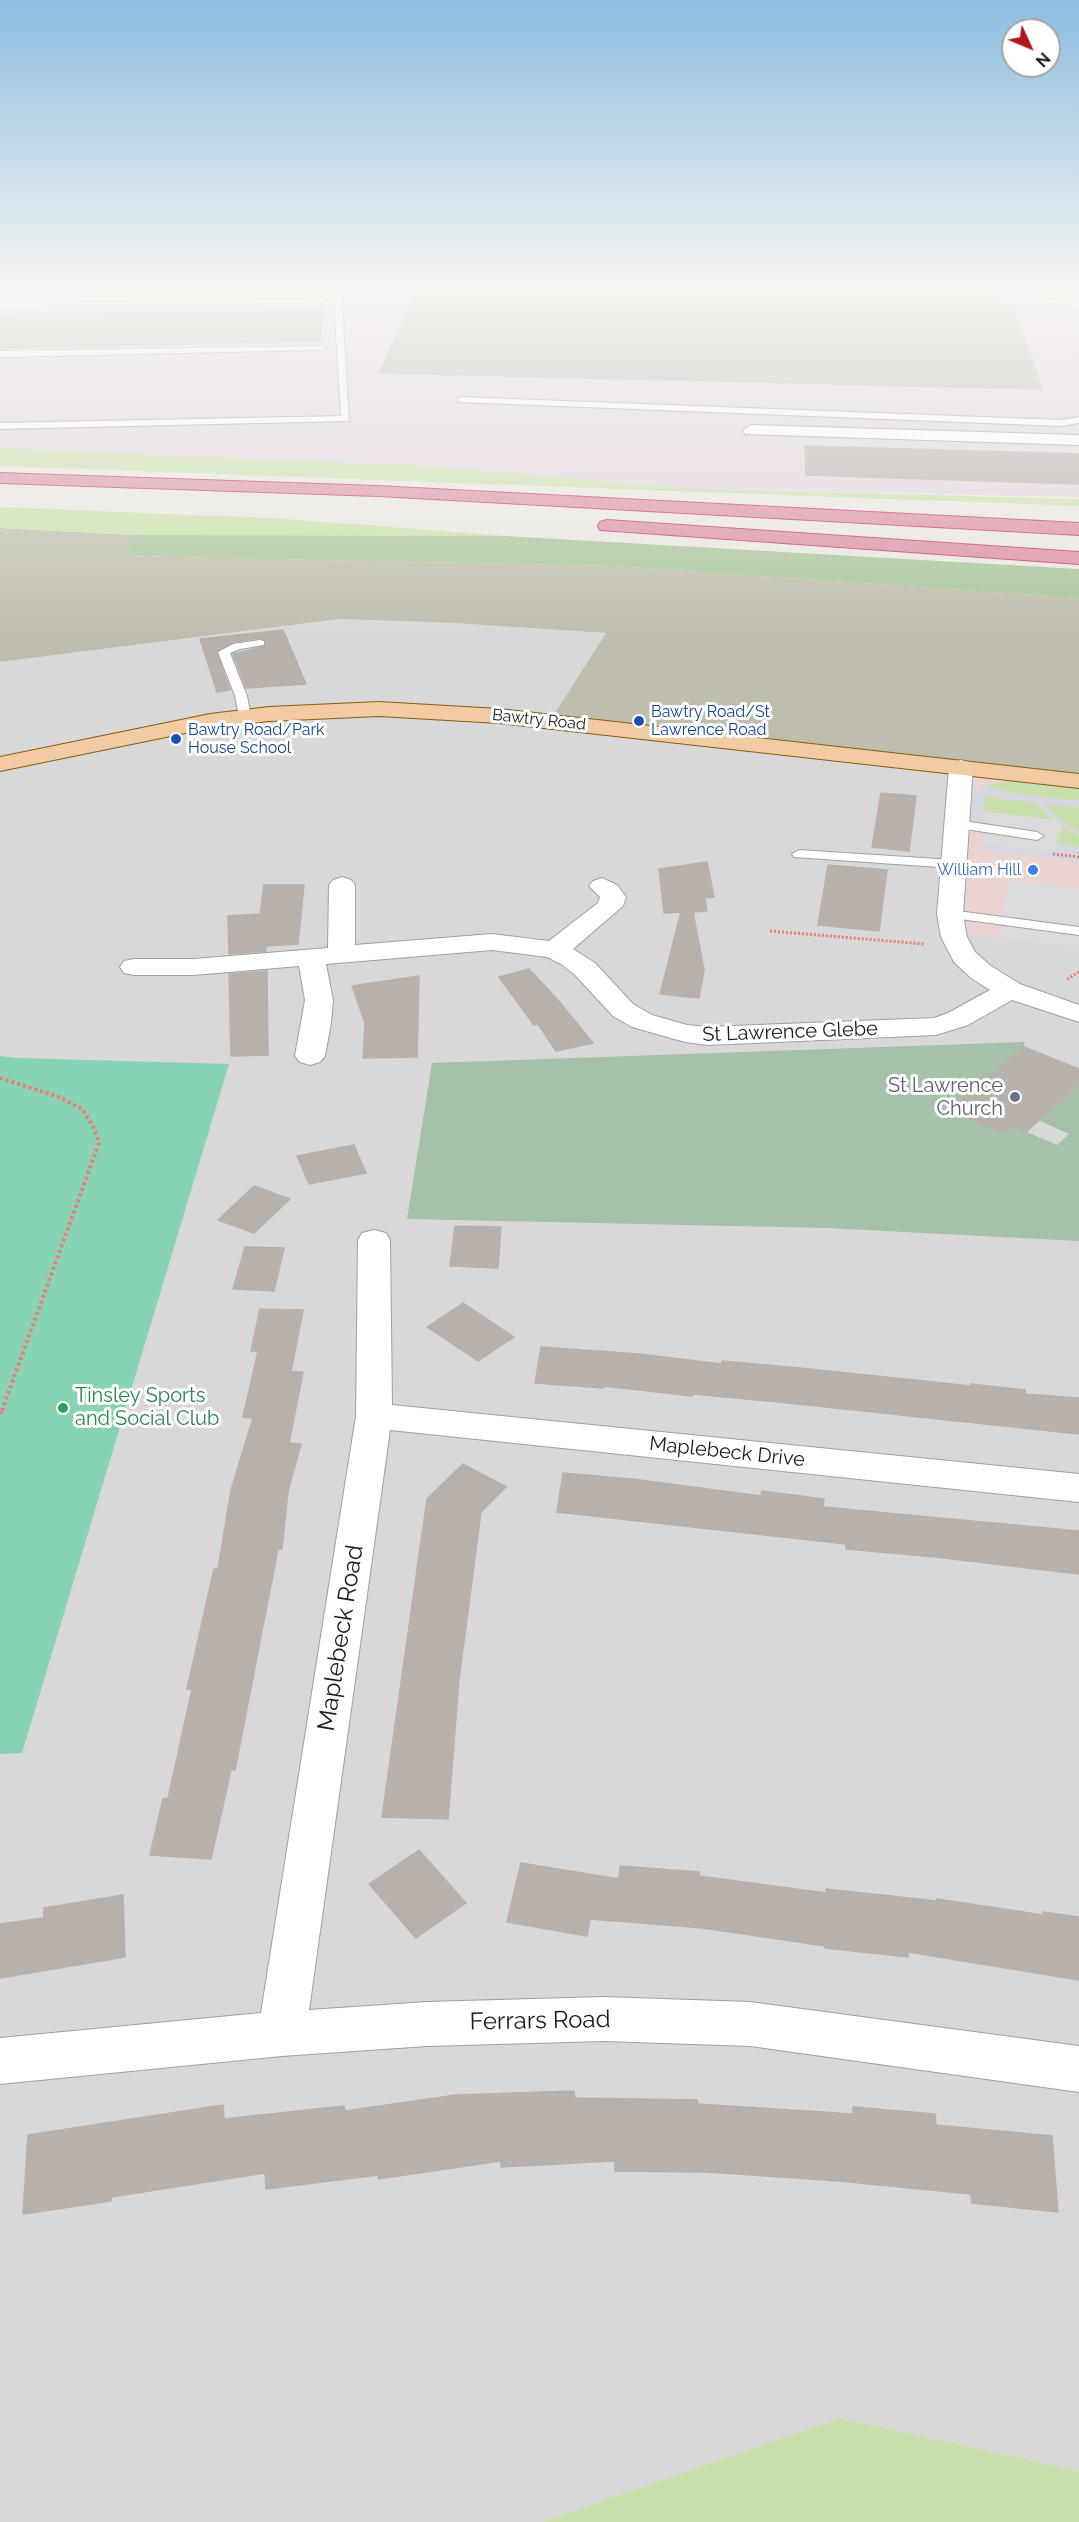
<!DOCTYPE html>
<html>
<head>
<meta charset="utf-8">
<style>
	body { margin:0 }
	#map { position:relative; width:1079px; height:2522px; overflow:hidden; background:#ece8e2; font-family:Raleway,sans-serif }
	canvas { display:block }
	.north { position:absolute; left:1001px; top:18px; width:60px; height:60px; box-sizing:border-box; background:#fff; border:2px solid #a4a4a4; border-radius:50%; rotate:134deg; font-size:16px; font-weight:700; line-height:24px; text-align:center; color:#1b1b1b }
	.north::after { content:''; display:block; margin:auto; width:21px; height:27px; background:#b1161a; clip-path:polygon(50% 0,100% 100%,50% 72%,0 100%) }
</style>
</head>
<body>
<div id="map">
<canvas width="1079" height="2522"></canvas>
<div class="north">N</div>
</div>
<script>
const ctx = document.querySelector('canvas').getContext('2d');
ctx.lineJoin = 'round';
function fill(path, color) { ctx.fillStyle = color; ctx.fill(path, 'evenodd'); }
const poly = rows => new Path2D(rows.map(r => 'M' + r).join(''));
function trace(path, color, width, dash) { ctx.strokeStyle = color; ctx.lineWidth = width; ctx.lineCap = dash ? 'butt' : 'round'; ctx.setLineDash(dash || []); ctx.stroke(path); }
function label(font, color, halo, rows, align = 'center') {
  ctx.font = font + ' Raleway,sans-serif'; ctx.lineWidth = 6; ctx.setLineDash([]); ctx.textBaseline = 'middle'; ctx.strokeStyle = halo; ctx.fillStyle = color; for (const [text, x, y, turn = 0] of rows) {
    ctx.save(); ctx.translate(x, y); ctx.rotate((+turn || 0) * Math.PI / 180); ctx.textAlign = isNaN(turn) ? turn : align; if (halo) ctx.strokeText(text, 0, 0); ctx.fillText(text, 0, 0); ctx.restore();
  }
}
const residential = poly([
	[340,619,454,623,606,633,551,719,961,767,953,932,1079,946,1079,2471,840,2418,542,2522,0,2522,0,1754,22,1752,18,1058,0,1056,0,662]
]);
const commercial = poly([
	[961,767,1079,781,1079,946,953,932]
]);
const industrial = poly([
	[0,285,1079,285,1079,497,681,488,435,466,0,448]
]);
const construction = poly([
	[0,528,135,535,126,556,615,566,1079,598,1079,780,551,719,606,633,454,623,340,619,0,662]
]);
const grass = poly([
	[0,448,435,466,681,488,1079,499,1079,506,0,466],
	[0,507,287,519,506,536,135,535,0,528],
	[1013,780,1079,788,1079,801,1018,794,983,786],
	[984,796,1036,803,1054,820,982,811],
	[1043,803,1079,807,1079,832,1058,818],
	[1062,826,1079,835,1079,847,1057,844],
	[840,2418,1079,2471,1079,2522,542,2522]
]);
const forest = poly([
	[135,535,506,536,1079,569,1079,598,615,566,125,556]
]);
const cemetery = poly([
	[1024,1042,1024,1047,950,1110,1004,1133,1013,1126,1057,1145,1069,1134,1038,1120,1079,1083,1079,1241,826,1228,407,1219,432,1063]
]);
const pitch = poly([
	[0,1056,18,1058,229,1064,22,1753,0,1754]
]);
const parking = poly([
	[982,811,1054,820,1062,826,1054,853,983,843],
	[1007,880,1079,889,1079,946,1000,936]
]);
const plaza = poly([
	[983,786,1018,794,1079,801,1079,807,1044,803,1058,818,1079,832,1079,835,1054,820,1036,803,984,796,983,822,972,820,971,803,975,792],
	[983,843,1054,853,1057,844,1079,847,1079,862,982,850]
]);
const building = poly([
	[430,285,671,285,669,296,797,299,797,285,987,285,993,303,1012,304,1042,389,379,373,418,290,430,291,430,285],
	[322,309,321,341,0,348,0,315,322,309],
	[805,446,1079,454,1079,484,806,475,805,446],
	[283,630,306,684,246,688,233,654,266,646,266,640,260,638,233,642,216,651,230,690,217,692,200,639,283,630],
	[881,793,916,796,909,851,872,847,881,793],
	[707,862,714,897,705,898,707,911,693,912,704,970,699,998,660,994,681,912,664,913,659,869,707,862],
	[828,865,887,870,879,931,818,925,828,865],
	[264,885,304,885,298,944,266,946,266,951,229,954,228,916,260,914,264,885],
	[529,969,557,999,593,1043,556,1051,538,1024,534,1025,499,977,529,969],
	[267,971,268,1055,231,1056,229,974,267,971],
	[419,976,417,1057,363,1058,365,1023,352,986,419,976],
	[1024,1047,1079,1069,1079,1083,1026,1132,1013,1126,1004,1133,950,1110,1024,1047],
	[354,1145,366,1173,309,1184,297,1156,354,1145],
	[254,1186,290,1199,254,1233,218,1220,254,1186],
	[455,1226,501,1227,498,1268,450,1266,455,1226],
	[245,1247,284,1248,274,1291,233,1289,245,1247],
	[463,1303,514,1337,478,1361,427,1327,463,1303],
	[260,1309,303,1310,291,1372,303,1372,289,1443,301,1444,288,1491,282,1549,278,1549,235,1770,231,1770,211,1859,150,1855,163,1799,168,1799,192,1689,187,1689,214,1569,218,1569,231,1490,253,1418,243,1417,258,1351,251,1351,260,1309],
	[541,1347,639,1354,722,1364,722,1361,800,1368,971,1386,971,1384,1025,1390,1025,1394,1079,1398,1079,1434,779,1402,693,1394,692,1396,604,1386,603,1388,535,1383,541,1347],
	[463,1464,506,1487,481,1512,459,1680,448,1819,382,1817,427,1499,463,1464],
	[563,1473,632,1479,761,1496,762,1491,824,1499,823,1507,1079,1531,1079,1574,935,1557,846,1549,846,1544,557,1512,563,1473],
	[419,1850,466,1903,416,1938,369,1884,419,1850],
	[521,1863,619,1879,620,1866,699,1872,699,1876,826,1893,826,1889,937,1901,937,1899,1043,1915,1043,1912,1079,1917,1079,1980,908,1952,908,1957,825,1948,825,1946,703,1928,590,1919,587,1936,507,1922,521,1863],
	[123,1895,125,1957,0,1978,0,1924,44,1918,44,1908,123,1895],
	[574,2091,575,2098,697,2100,698,2104,853,2114,853,2107,935,2114,936,2125,1052,2136,1058,2212,972,2203,971,2194,839,2181,708,2172,615,2171,615,2161,501,2167,501,2161,378,2179,378,2175,266,2189,265,2173,111,2197,111,2201,23,2214,28,2135,223,2105,224,2119,344,2106,345,2111,456,2095,574,2091]
]);
const pathFar2 = poly([
	[1053,854,1079,857],
	[770,931,924,944],
	[1067,979,1079,972]
]);
const pathFar1 = poly([
	[0,1078,59,1097,82,1109,93,1126,99,1143,1,1413]
]);
const path = poly([
	[0,1414,1,1411]
]);
const service = poly([
	[333,285,341,285,349,421,0,429,0,423,341,416,333,285],
	[1023,285,1031,285,1024,293,1079,304,1079,308,1015,296,1015,292,1023,285],
	[325,298,326,300,322,302,0,308,0,304,325,298],
	[324,346,325,348,321,350,0,357,0,351,324,346],
	[461,397,1061,420,1079,417,1079,423,1061,426,458,402,458,398,461,397],
	[260,640,264,641,264,645,240,649,230,653,247,696,251,717,245,721,239,717,235,696,218,652,233,644,260,640],
	[957,820,1037,832,1044,836,1037,840,952,827,950,824,952,821,957,820],
	[799,850,953,860,960,864,953,868,794,857,792,854,799,850],
	[950,910,1079,927,1079,935,945,917,943,914,950,910]
]);
const minor = poly([
	[751,425,1079,435,1079,445,745,434,743,430,751,425],
	[961,760,969,762,973,767,963,914,967,937,975,952,991,966,1020,984,1079,1005,1079,1022,1012,1000,968,1025,936,1035,708,1045,685,1042,632,1027,613,1016,575,975,561,964,547,957,492,950,326,964,333,1000,331,1023,325,1056,320,1062,310,1065,300,1062,295,1056,305,1000,299,966,194,975,134,975,124,973,120,967,124,961,134,959,194,959,328,948,329,885,333,880,342,877,351,880,355,885,355,945,492,934,549,941,598,903,600,897,589,886,593,881,602,878,617,885,626,897,623,906,573,949,595,963,633,1004,652,1015,687,1025,708,1027,934,1018,948,1013,990,990,971,978,954,962,941,937,937,914,949,767,953,762,961,760],
	[374,1230,386,1233,390,1240,392,1405,1079,1474,1079,1502,390,1430,309,2010,427,2002,604,1997,750,2002,1079,2046,1079,2092,750,2046,604,2041,427,2046,282,2056,0,2084,0,2038,261,2013,356,1416,358,1240,362,1233,374,1230]
]);
const primary = poly([
	[379,702,499,709,1079,774,1079,788,499,723,379,716,269,721,210,728,0,771,0,757,210,714,269,707,379,702]
]);
const motorway = poly([
	[0,473,378,486,1079,523,1079,535,378,496,0,483,0,473],
	[607,520,1079,552,1079,564,600,530,598,526,600,522,607,520]
]);
const markers = [
	[639,721,6,"#1a4fb4"],
	[176,739,6,"#1a4fb4"],
	[1033,870,6,"#3f7fe0"],
	[1015,1097,6,"#6b7280"],
	[63,1408,6,"#2e9e5b"]
];
const farTransitnames = [
	["Bawtry Road/St",651,712],
	["Lawrence Road",651,730],
	["Bawtry Road/Park",188,730],
	["House School",188,748]
];
const farStreetnames = [
	["Bawtry Road",539,720,6]
];
const farShopnames = [
	["William Hill",1021,870]
];
const streetNames = [
	["St Lawrence Glebe",790,1032,-2],
	["Maplebeck Drive",727,1452,6]
];
const worshipNames = [
	["St Lawrence",1003,1086],
	["Church",1003,1109]
];
const leisureNames = [
	["Tinsley Sports",75,1396],
	["and Social Club",75,1419]
];
const nearStreetnames = [
	["Maplebeck Road",341,1638,-81],
	["Ferrars Road",540,2021,-1]
];
fill(residential, '#d9d8d8');
fill(commercial, '#ebd3d2');
fill(industrial, '#e4d4e1');
fill(construction, '#bfbeae');
fill(grass, '#c8e1ac');
fill(forest, '#a9c69b');
fill(cemetery, '#a5c2a9');
fill(pitch, '#88d3b4');
fill(parking, '#dbdbdb');
fill(plaza, '#d6d7e1');
fill(building, '#b8b1ab');
trace(building, '#bbafa6', 1.5);
trace(service, '#9f9f9f', 2);
trace(minor, '#9f9f9f', 2);
trace(primary, '#825a10', 2);
trace(motorway, '#c2366a', 2);
trace(pathFar2, '#e97e75', 3, [2, 2]);
trace(pathFar1, '#e97e75', 4, [3, 3]);
trace(path, '#e97e75', 4.5, [4, 4]);
fill(service, '#fff');
fill(minor, '#fff');
fill(primary, '#f1cca2');
fill(motorway, '#db91a1');
const sky = ctx.createLinearGradient(0, 0, 0, 638);
sky.addColorStop(0, '#8dbde0');
sky.addColorStop(0.45, '#f6f5f2');
sky.addColorStop(1, '#f6f5f200');
ctx.fillStyle = sky;
ctx.fillRect(0, 0, 1079, 638);
for (const [x, y, r, color] of markers) { const dot = new Path2D(); dot.arc(x, y, r, 0, 2 * Math.PI); ctx.fillStyle = color; ctx.fill(dot); trace(dot, '#fff', 2); }
label('16px', '#164399', '#fff', farTransitnames, 'left');
label('16px', '#1b1b1b', '#fff', farStreetnames);
label('16px', '#366cbe', '#fff', farShopnames, 'right');
label('20px', '#1b1b1b', '#fff', streetNames);
label('20px', '#5b616d', '#fff', worshipNames, 'right');
label('20px', '#27864d', '#fff', leisureNames, 'left');
label('24px', '#1b1b1b', '#fff', nearStreetnames);
</script>
</body>
</html>
